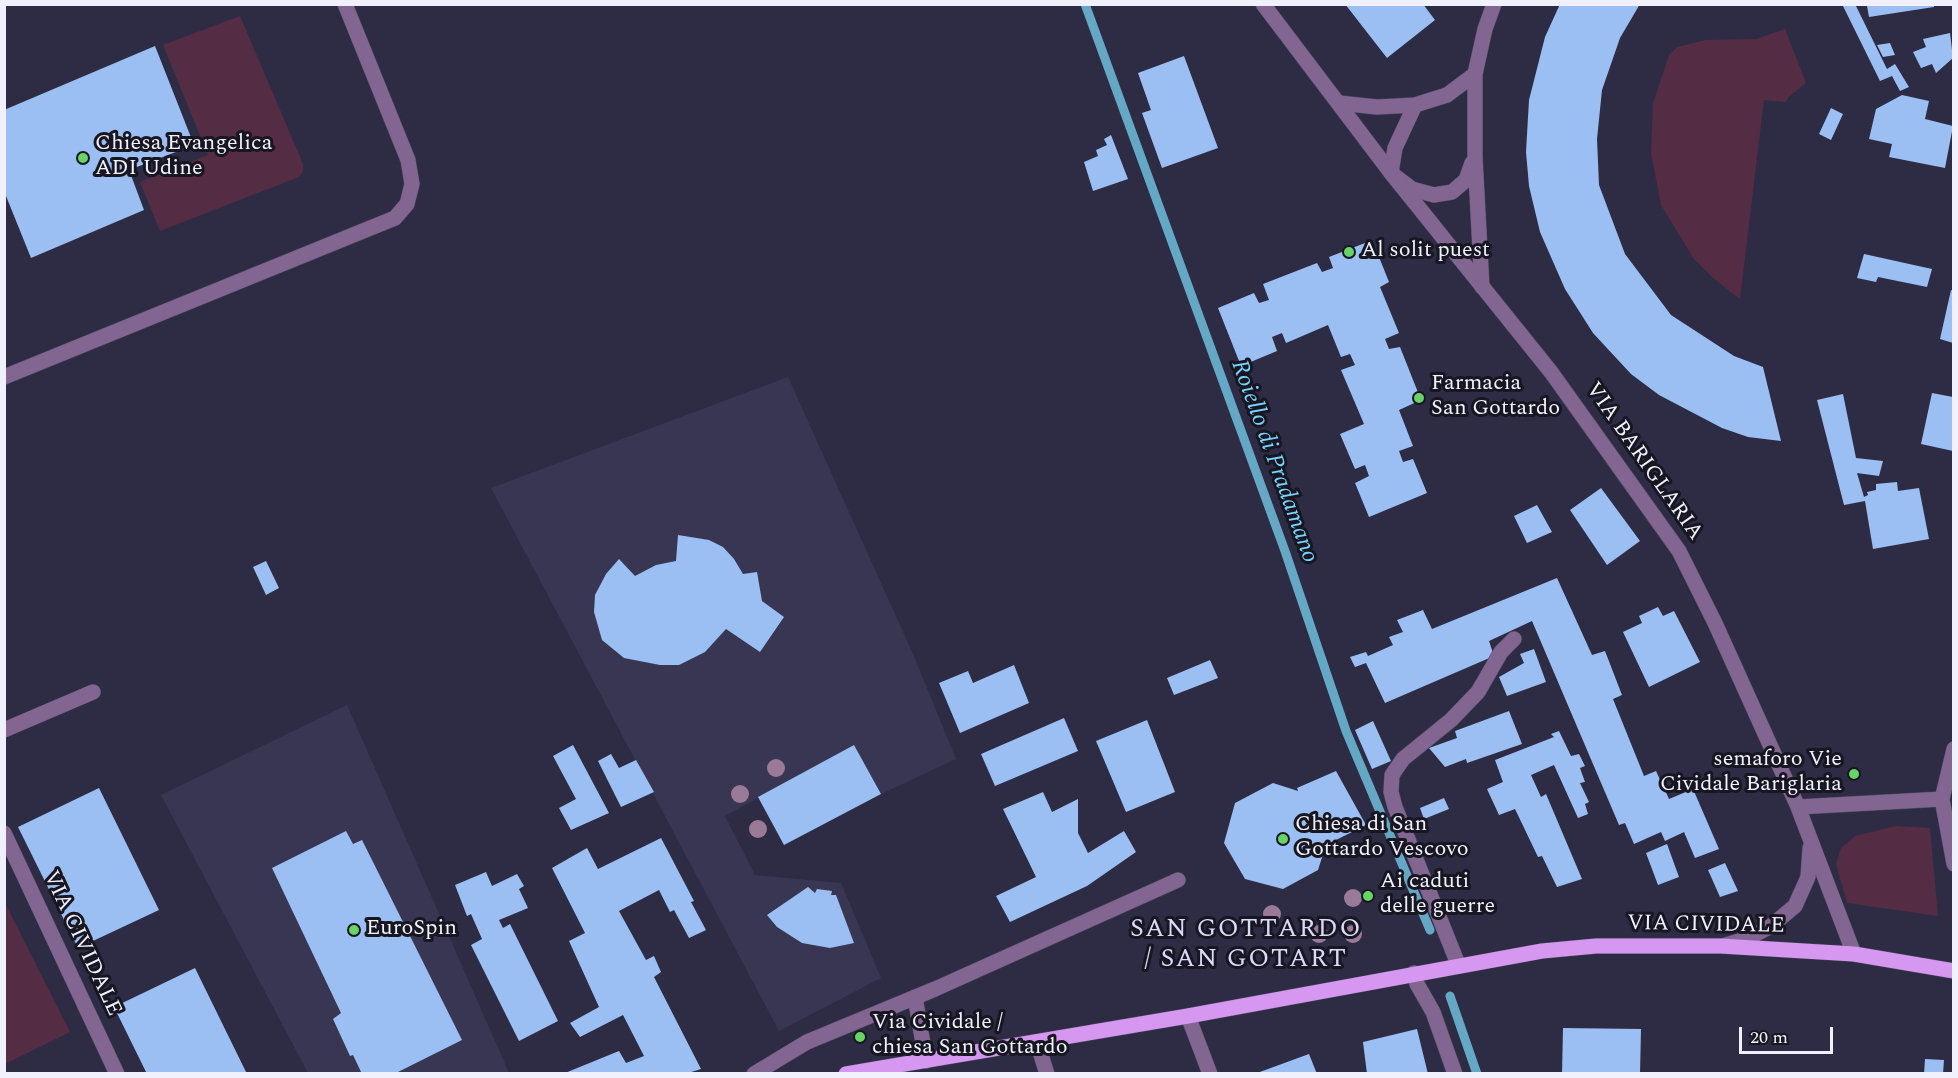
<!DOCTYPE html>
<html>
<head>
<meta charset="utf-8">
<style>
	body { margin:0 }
	#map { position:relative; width:1958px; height:1078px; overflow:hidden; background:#2e2c44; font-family:Spectral,serif }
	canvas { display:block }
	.frame { position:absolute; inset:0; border:6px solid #f1f1fe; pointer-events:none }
	.scale { position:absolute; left:1739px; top:1027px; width:94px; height:27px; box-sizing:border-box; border:3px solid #f1f1fe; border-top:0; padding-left:8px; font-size:18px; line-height:21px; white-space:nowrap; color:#f1f1fe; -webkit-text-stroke:4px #171621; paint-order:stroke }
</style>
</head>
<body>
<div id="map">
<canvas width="1958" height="1078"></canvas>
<div class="frame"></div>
<div class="scale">20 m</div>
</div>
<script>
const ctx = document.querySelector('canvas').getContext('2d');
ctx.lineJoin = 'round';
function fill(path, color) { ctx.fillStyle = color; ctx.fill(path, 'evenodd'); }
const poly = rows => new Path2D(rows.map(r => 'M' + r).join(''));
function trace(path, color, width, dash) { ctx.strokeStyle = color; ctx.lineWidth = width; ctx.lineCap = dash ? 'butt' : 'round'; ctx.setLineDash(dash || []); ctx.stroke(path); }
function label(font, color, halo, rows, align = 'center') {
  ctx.font = font + ' Spectral,serif'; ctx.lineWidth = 6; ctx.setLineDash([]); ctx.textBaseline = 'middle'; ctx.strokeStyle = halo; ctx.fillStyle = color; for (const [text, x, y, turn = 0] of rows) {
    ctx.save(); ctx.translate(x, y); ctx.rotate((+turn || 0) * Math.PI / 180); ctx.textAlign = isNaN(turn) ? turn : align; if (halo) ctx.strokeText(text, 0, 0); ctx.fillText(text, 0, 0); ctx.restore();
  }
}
const built = poly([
	[788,377,913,654,956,759,881,794,854,745,725,816,755,875,841,883,881,978,779,1031,491,488],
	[347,705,503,1059,509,1073,308,1073,161,795]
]);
const green = poly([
	[240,16,303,164,303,171,299,177,160,231,140,182,208,155,163,45],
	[1785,29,1806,83,1789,97,1786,102,1764,100,1740,299,1713,278,1694,259,1661,205,1651,153,1653,103,1669,55,1677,47,1706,40,1756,39],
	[1896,826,1930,828,1938,916,1847,903,1836,864,1841,848,1855,836],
	[4,901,70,1032,5,1064,4,1064]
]);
const stream = poly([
	[1085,4,1285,551,1346,731,1430,930],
	[1450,996,1477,1074]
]);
const building = poly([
	[1345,4,1423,4,1435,20,1387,58],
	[1560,4,1640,4,1620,38,1602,90,1597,139,1599,185,1625,254,1671,315,1734,356,1763,367,1781,441,1748,437,1722,428,1659,395,1631,374,1593,333,1565,289,1540,232,1529,186,1526,152,1529,100,1545,37],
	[1842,4,1855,4,1887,69,1895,64,1909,87,1900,91,1892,76,1880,81],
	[1876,4,1934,4,1934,7,1869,17,1867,6],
	[1950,33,1953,58,1936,73,1932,64,1921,68,1913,52,1926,47,1923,39],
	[1890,43,1895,55,1883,57,1877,45],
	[155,46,194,145,129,170,144,210,31,258,4,191,4,110],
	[1184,56,1218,148,1162,168,1142,113,1151,110,1138,73],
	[1902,95,1929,101,1925,119,1953,126,1945,168,1889,157,1892,144,1869,139,1876,109],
	[1831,108,1843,114,1831,140,1819,134],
	[1111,135,1128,179,1093,191,1084,162,1098,156,1096,150,1107,145,1104,139],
	[1365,243,1368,249,1375,247,1389,282,1380,287,1399,333,1385,339,1389,349,1400,347,1421,400,1399,410,1413,446,1399,451,1403,462,1413,459,1427,493,1369,517,1355,483,1369,476,1365,465,1355,469,1340,434,1364,424,1341,370,1355,365,1350,354,1341,357,1328,325,1286,343,1282,333,1272,337,1277,351,1241,366,1218,308,1254,293,1259,303,1269,300,1263,284,1317,263,1322,272,1333,268,1329,257],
	[1864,254,1932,269,1927,287,1878,277,1876,282,1857,278],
	[1951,290,1953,291,1953,343,1940,339],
	[1932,393,1953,397,1953,451,1921,444],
	[1843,394,1856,458,1883,461,1879,476,1857,473,1864,497,1868,495,1867,492,1876,490,1876,484,1897,482,1898,491,1919,488,1929,539,1873,549,1865,501,1844,505,1817,400],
	[1601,488,1640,541,1607,565,1570,510],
	[1537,505,1552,532,1527,543,1514,516],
	[678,535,709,540,723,547,734,559,743,574,757,572,762,601,784,617,760,652,726,629,705,652,679,665,660,665,624,658,602,640,594,612,595,595,606,574,619,559,635,576,656,565,676,561],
	[266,561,279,588,266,595,253,567],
	[1557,578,1592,655,1605,651,1622,695,1613,699,1644,776,1656,771,1669,799,1693,789,1719,849,1695,858,1684,832,1665,841,1661,832,1634,844,1625,823,1619,825,1532,621,1489,641,1494,656,1385,703,1366,663,1355,667,1350,657,1366,652,1368,656,1393,645,1389,637,1403,632,1397,620,1423,610,1432,629],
	[1658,607,1663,616,1674,611,1700,662,1649,687,1623,632,1642,623,1639,616],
	[1534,649,1546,682,1507,696,1499,677,1524,663,1520,654],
	[1210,660,1218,678,1174,695,1167,678],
	[1014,665,1029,703,960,733,939,683,968,671,973,683],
	[1509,711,1522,744,1467,763,1466,759,1445,767,1429,748,1457,738,1455,731],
	[1064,718,1078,751,995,786,981,754],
	[1147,720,1175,792,1126,812,1096,741],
	[1373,721,1391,761,1372,769,1355,730],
	[1559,731,1571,756,1579,754,1585,766,1580,768,1585,782,1580,783,1589,802,1585,804,1588,814,1578,818,1554,765,1531,775,1541,797,1546,794,1582,879,1557,887,1542,856,1538,857,1515,809,1499,815,1487,789,1503,782,1495,760,1554,737,1551,734],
	[573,745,609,813,571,830,559,808,576,799,553,756],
	[854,745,881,794,784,845,758,797],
	[611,754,619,768,636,760,654,792,621,807,598,761],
	[1336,771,1366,825,1326,845,1318,870,1283,889,1245,879,1224,843,1235,803,1273,783,1298,791,1297,788],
	[99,788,159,910,78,948,18,827],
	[1043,792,1052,812,1078,799,1078,833,1088,853,1124,831,1136,852,1087,886,1010,922,996,896,1036,877,1003,809],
	[1444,798,1449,809,1424,819,1420,808],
	[346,831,353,844,362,840,462,1040,394,1074,362,1074,353,1055,350,1056,333,1019,341,1013,272,868],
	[661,838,694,901,691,902,706,930,689,938,674,910,670,912,659,890,619,911,646,960,654,956,661,972,654,977,701,1069,688,1073,565,1073,619,1051,626,1063,644,1056,623,1015,580,1037,570,1023,599,1007,569,941,585,933,552,868,587,848,598,869],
	[1667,844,1679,877,1658,885,1646,853],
	[1725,863,1738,891,1720,897,1708,870],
	[486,872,492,886,517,874,524,886,519,889,528,908,499,920,503,928,510,924,558,1021,519,1041,471,945,482,939,471,914,467,916,455,885],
	[808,887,815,893,817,889,832,891,831,895,836,895,854,943,830,948,802,943,777,927,767,915],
	[195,968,247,1074,147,1074,114,1007],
	[1563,1028,1641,1029,1640,1074,1562,1074],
	[1417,1029,1428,1074,1367,1074,1363,1042],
	[1309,1054,1317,1074,1258,1074,1257,1073],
	[1925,1059,1944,1060,1943,1074,1924,1074]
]);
const service = poly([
	[4,377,395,218,407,204,412,184,408,160,345,4],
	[1458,964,1395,807,1391,792,1392,775,1403,759,1451,720,1478,692,1501,652,1514,639],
	[1414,973,1417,984,1433,1012,1455,1074],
	[915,997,926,1061],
	[1037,1042,1047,1074],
	[754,1074,807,1042,935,989,1178,880]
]);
const minor = poly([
	[1339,103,1377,107,1415,105,1447,95,1475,74],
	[1415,105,1395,148,1391,173,1412,189,1434,195,1452,192,1466,180,1472,163],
	[1482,287,1475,157,1475,74,1485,29,1494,4],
	[4,730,93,692],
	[1942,799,1954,749],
	[4,833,117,1074],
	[1188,1016,1210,1074]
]);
const tertiary = poly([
	[1263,4,1391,173,1551,372,1679,551,1715,623,1798,807,1854,954],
	[1798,807,1942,799,1954,864],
	[1723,946,1749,938,1771,926,1795,906,1808,877,1810,848]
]);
const primary = poly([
	[846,1074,1188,1016,1542,951,1596,946,1721,946,1854,954,1954,971]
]);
const trees = [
	[776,768],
	[740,794],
	[758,829],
	[1353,898],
	[1272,914],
	[1319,934],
	[1353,934]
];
const markers = [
	[83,158,6,"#67d465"],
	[1349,252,6,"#67d465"],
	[1419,398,6,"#67d465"],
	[1854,774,6,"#67d465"],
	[1283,839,6,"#67d465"],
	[1368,896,6,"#67d465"],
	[354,930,6,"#67d465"],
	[860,1037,6,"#67d465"]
];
const poiNames = [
	["Chiesa Evangelica",95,145],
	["ADI Udine",95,170],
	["Al solit puest",1361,252],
	["Farmacia",1431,385],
	["San Gottardo",1431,410],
	["semaforo Vie",1842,761,"right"],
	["Cividale Bariglaria",1842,786,"right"],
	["Chiesa di San",1295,826],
	["Gottardo Vescovo",1295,851],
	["Ai caduti",1380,883],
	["delle guerre",1380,908],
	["EuroSpin",366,930],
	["Via Cividale /",872,1024],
	["chiesa San Gottardo",872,1049]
];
const streetNames = [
	["VIA BARIGLARIA",1643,462,55],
	["VIA CIVIDALE",1706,926,1],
	["VIA CIVIDALE",81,944,65]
];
const waterNames = [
	["Roiello di Pradamano",1273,462,70]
];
const quarterNames = [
	["SAN GOTTARDO",1246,931],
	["/ SAN GOTART",1246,961]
];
fill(built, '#383653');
fill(green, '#542c44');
trace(stream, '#64a8c6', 9);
fill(building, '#9bbff2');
trace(service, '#49485e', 16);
trace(minor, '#49485e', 16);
trace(tertiary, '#49485e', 16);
trace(primary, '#49485e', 16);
trace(service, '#826590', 15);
trace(minor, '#826590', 15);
trace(tertiary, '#826590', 15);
trace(primary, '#d597f0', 15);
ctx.fillStyle = '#9b7a98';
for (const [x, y] of trees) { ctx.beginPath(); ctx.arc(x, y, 9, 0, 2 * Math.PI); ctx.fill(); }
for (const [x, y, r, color] of markers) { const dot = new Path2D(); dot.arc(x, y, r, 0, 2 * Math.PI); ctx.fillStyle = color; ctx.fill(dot); trace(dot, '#171621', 2); }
label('22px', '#f1f1fe', '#171621', poiNames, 'left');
label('22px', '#f1f1fe', '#171621', streetNames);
label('italic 24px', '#77d4ff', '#171621', waterNames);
ctx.letterSpacing = '1.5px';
label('26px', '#dad9f9', '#171621', quarterNames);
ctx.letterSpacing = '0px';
</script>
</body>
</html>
